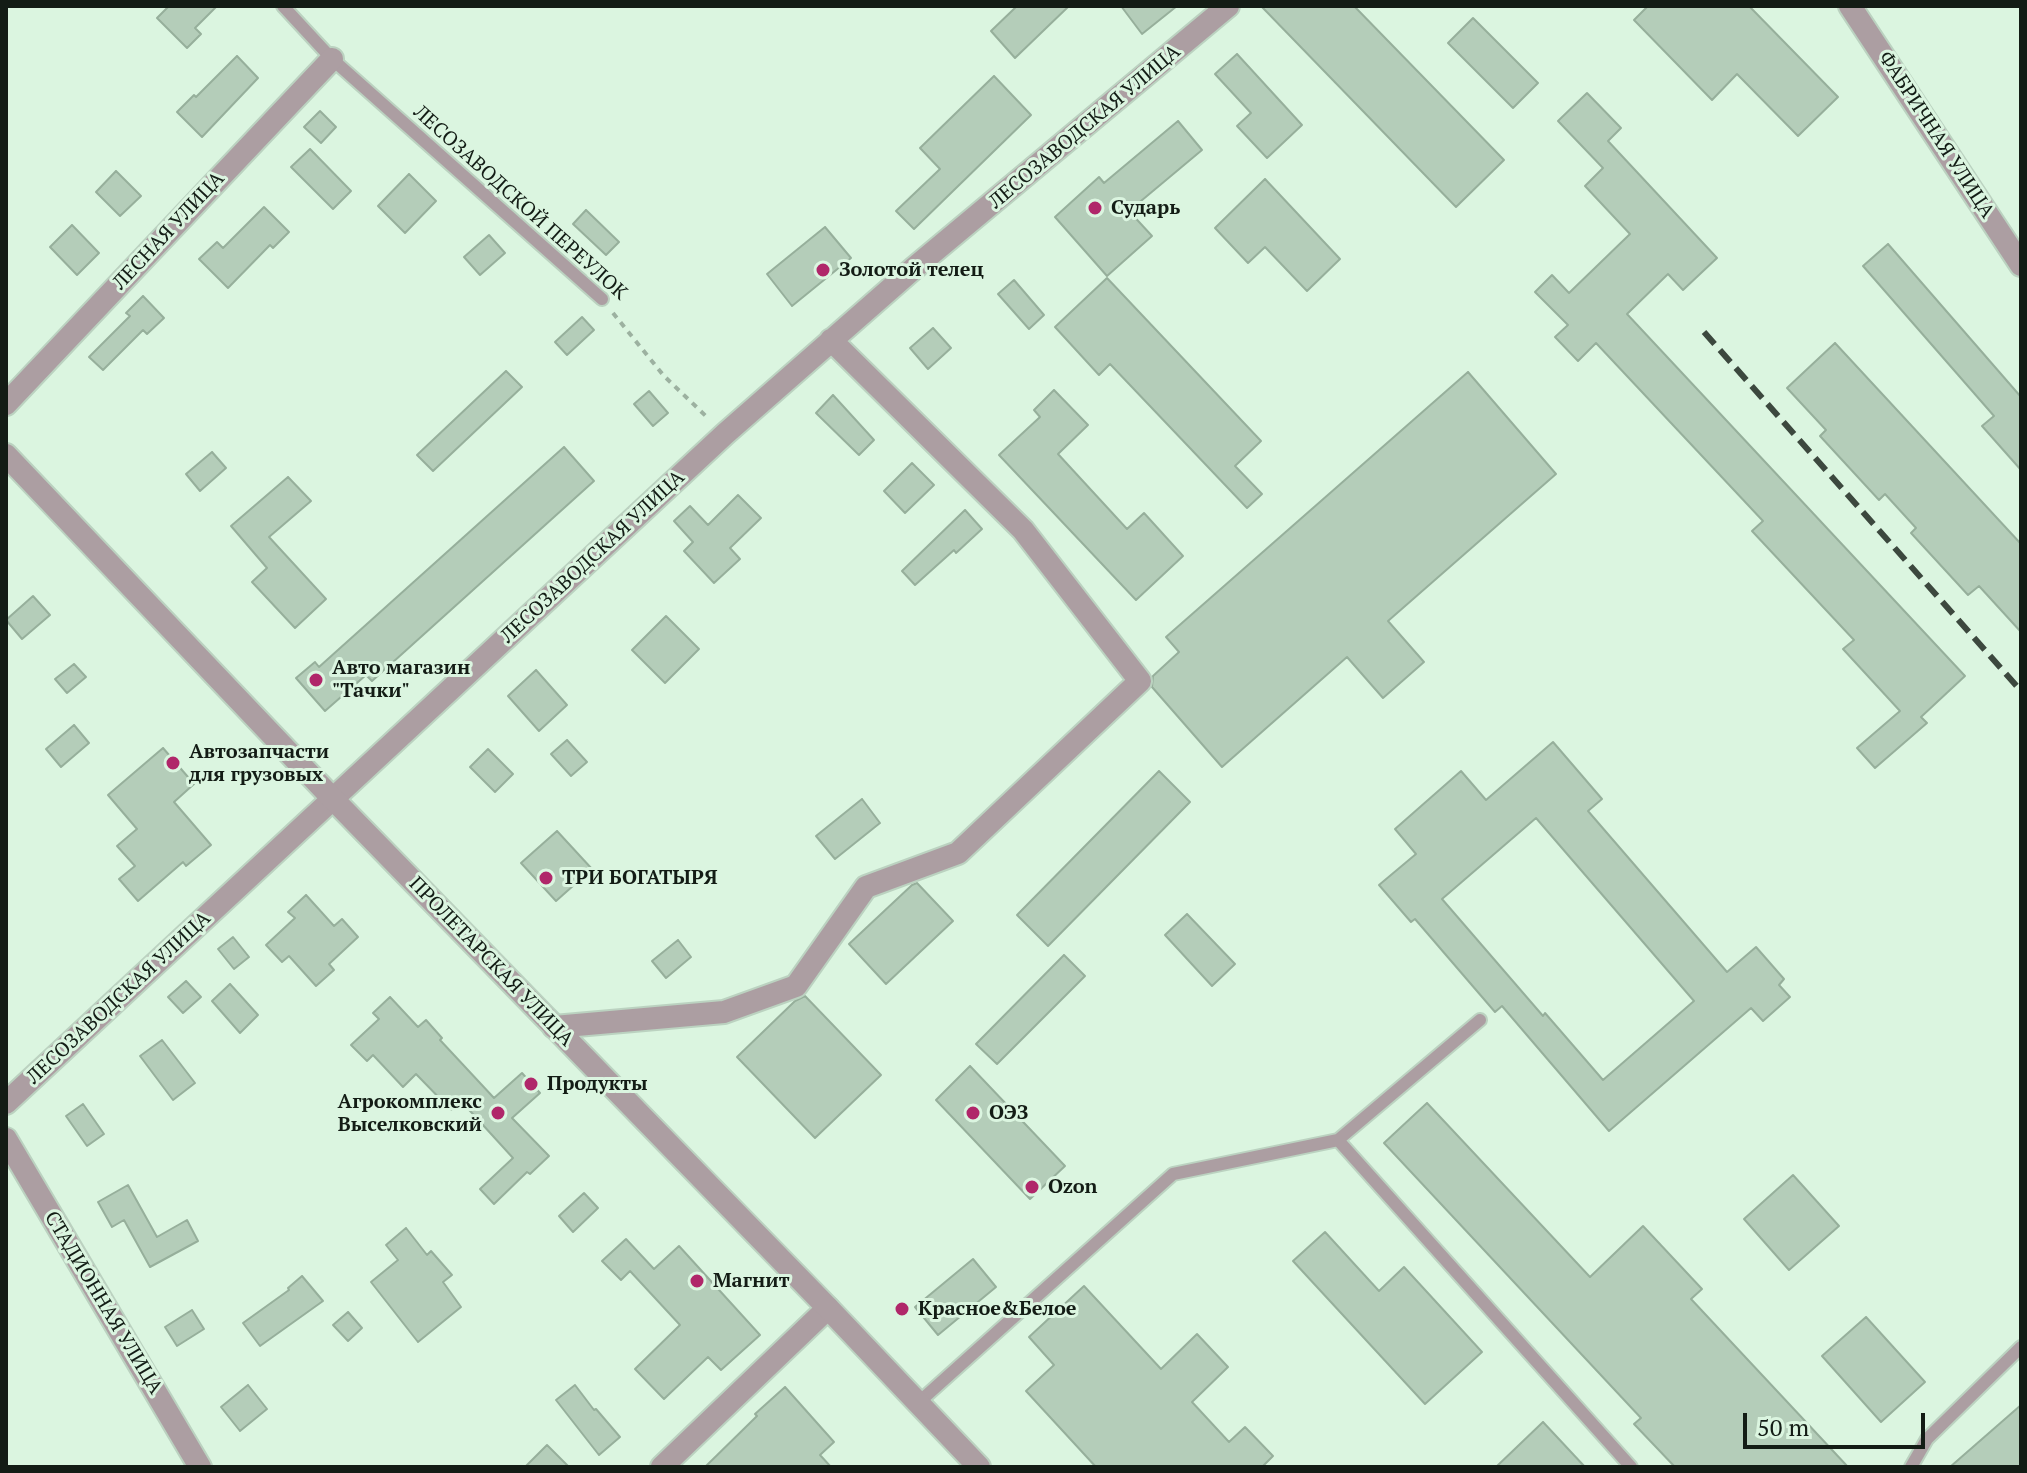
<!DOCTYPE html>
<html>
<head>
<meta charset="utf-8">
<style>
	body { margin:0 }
	#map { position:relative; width:2027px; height:1473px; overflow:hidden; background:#dbf5e0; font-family:"PT Serif",serif }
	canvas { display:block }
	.frame { position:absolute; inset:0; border:8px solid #131c15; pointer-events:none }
	.scale { position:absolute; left:1743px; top:1413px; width:182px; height:36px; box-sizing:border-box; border:4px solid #131c15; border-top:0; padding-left:10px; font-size:24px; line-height:28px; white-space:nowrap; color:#131c15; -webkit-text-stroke:6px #dbf5e0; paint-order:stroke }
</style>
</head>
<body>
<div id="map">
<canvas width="2027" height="1473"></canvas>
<div class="frame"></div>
<div class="scale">50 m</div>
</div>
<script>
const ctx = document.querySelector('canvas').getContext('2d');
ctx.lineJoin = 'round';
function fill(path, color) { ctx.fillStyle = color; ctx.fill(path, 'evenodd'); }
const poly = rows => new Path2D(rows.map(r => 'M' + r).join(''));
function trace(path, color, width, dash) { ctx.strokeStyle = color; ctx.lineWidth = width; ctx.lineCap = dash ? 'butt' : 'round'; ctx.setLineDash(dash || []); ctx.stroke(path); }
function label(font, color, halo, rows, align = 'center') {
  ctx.font = font + ' "PT Serif",serif'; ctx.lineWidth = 6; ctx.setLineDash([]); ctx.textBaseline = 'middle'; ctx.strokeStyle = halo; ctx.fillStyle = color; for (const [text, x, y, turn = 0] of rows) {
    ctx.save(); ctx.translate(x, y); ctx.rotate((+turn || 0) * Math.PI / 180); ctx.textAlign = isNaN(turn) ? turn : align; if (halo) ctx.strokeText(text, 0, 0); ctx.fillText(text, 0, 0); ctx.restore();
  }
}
const building = poly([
	[169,6,217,6,195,28,201,34,187,48,157,18,169,6],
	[1017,6,1069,6,1015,58,991,31,1017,6],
	[1121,6,1177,6,1142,34,1121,6],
	[1261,6,1354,6,1504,160,1456,207,1261,6],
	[1648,6,1749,6,1838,97,1798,136,1737,74,1712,100,1634,20,1648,6],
	[1473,18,1538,83,1513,108,1448,43,1473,18],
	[1237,54,1302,125,1267,158,1237,126,1251,113,1215,74,1237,54],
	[237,56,258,78,202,137,177,112,194,95,196,97,237,56],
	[994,76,1031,115,914,229,896,211,940,169,920,148,994,76],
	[1587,93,1621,128,1608,141,1717,258,1683,290,1668,274,1627,314,1965,676,1921,717,1927,723,1875,768,1857,748,1900,711,1843,649,1854,640,1752,531,1763,521,1596,343,1578,361,1555,337,1568,325,1535,292,1552,275,1569,293,1630,234,1585,186,1603,168,1558,121,1587,93],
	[320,111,336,127,321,143,304,127,320,111],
	[1178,121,1202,150,1129,211,1152,236,1107,276,1055,217,1099,177,1104,183,1178,121],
	[310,149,351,191,333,209,291,167,310,149],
	[116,171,141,196,120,216,96,192,116,171],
	[409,174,436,201,405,233,378,206,409,174],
	[1265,179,1340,259,1307,291,1265,247,1248,263,1215,228,1265,179],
	[264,207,289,232,273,248,270,245,228,288,199,259,217,242,223,248,264,207],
	[586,210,619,242,606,255,573,224,586,210],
	[72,225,99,253,77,275,50,247,72,225],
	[825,227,851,258,792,306,767,274,825,227],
	[489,235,505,253,480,275,464,257,489,235],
	[1888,244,2021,397,2021,470,1982,426,1994,416,1863,266,1888,244],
	[1107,278,1261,441,1235,466,1262,494,1247,508,1110,364,1099,375,1055,327,1107,278],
	[1014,280,1044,315,1029,329,998,294,1014,280],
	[143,296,164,318,147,334,143,330,103,370,89,357,130,316,126,313,143,296],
	[582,317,594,330,567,355,555,342,582,317],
	[933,328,951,348,928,369,910,348,933,328],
	[1835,343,2021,544,2021,632,1979,586,1968,595,1911,533,1916,528,1885,494,1879,500,1820,436,1826,430,1787,388,1835,343],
	[506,371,522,387,433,471,417,455,506,371],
	[1468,372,1556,474,1388,621,1424,662,1383,698,1347,657,1222,767,1152,687,1153,676,1179,652,1166,637,1468,372],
	[1054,390,1088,425,1058,454,1127,529,1144,513,1183,556,1136,600,999,455,1040,417,1034,410,1054,390],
	[649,391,668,413,653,426,634,404,649,391],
	[833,395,874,440,859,455,816,413,833,395],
	[564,447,594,481,372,681,366,675,325,711,296,678,315,662,319,667,564,447],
	[212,452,226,468,200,491,186,474,212,452],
	[912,463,934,485,905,513,884,491,912,463],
	[288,477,311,501,269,537,326,599,295,628,252,582,267,568,231,526,288,477],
	[738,495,761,518,730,548,740,559,714,583,684,551,693,542,674,521,690,506,708,525,738,495],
	[965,510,982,529,956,553,954,550,915,585,902,571,965,510],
	[33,596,50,615,22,639,6,620,33,596],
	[666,616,699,649,665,683,632,650,666,616],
	[74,664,86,677,67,693,55,679,74,664],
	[536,670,567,705,539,731,508,696,536,670],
	[74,725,89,743,61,767,46,749,74,725],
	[567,740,587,762,571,776,551,754,567,740],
	[1553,742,1602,799,1588,811,1727,972,1756,947,1784,979,1779,985,1790,997,1763,1021,1751,1008,1609,1131,1502,1006,1495,1012,1415,919,1411,922,1379,885,1416,854,1395,829,1461,771,1486,800,1553,742],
	[1536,818,1694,1001,1603,1080,1545,1013,1543,1016,1442,899,1536,818],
	[163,748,194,784,174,802,211,845,186,866,183,862,138,901,119,879,135,866,117,846,137,829,108,795,163,748],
	[488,749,513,774,495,792,470,767,488,749],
	[1159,771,1190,802,1048,946,1017,915,1159,771],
	[862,799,880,823,835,859,816,836,862,799],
	[557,831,592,869,556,901,521,863,557,831],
	[917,883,953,921,886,984,849,944,912,885,917,883],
	[306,895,334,926,342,919,358,937,329,964,334,970,316,986,289,956,282,962,266,945,295,918,288,912,306,895],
	[1187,914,1235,964,1212,986,1165,935,1187,914],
	[233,937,249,957,234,969,218,949,233,937],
	[678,940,691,957,666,978,652,961,678,940],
	[1064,955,1085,976,997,1064,976,1044,1064,955],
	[186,981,201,997,183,1013,168,997,186,981],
	[230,984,258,1015,240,1033,212,1001,230,984],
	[805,996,881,1075,815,1138,737,1057,795,1001,805,996],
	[390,997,418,1027,426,1020,442,1038,440,1040,494,1098,522,1073,540,1093,512,1118,549,1156,530,1174,527,1172,494,1204,480,1189,513,1158,461,1101,451,1110,416,1074,403,1087,373,1055,367,1061,351,1045,379,1019,373,1013,390,997],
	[162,1040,195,1083,173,1100,140,1056,162,1040],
	[970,1066,1065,1166,1030,1199,936,1100,970,1066],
	[1427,1103,1590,1277,1643,1226,1702,1289,1691,1299,1848,1467,1675,1467,1634,1424,1641,1418,1384,1143,1427,1103],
	[83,1104,104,1134,87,1146,66,1116,83,1104],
	[1793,1175,1839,1226,1789,1270,1744,1219,1793,1175],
	[128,1185,157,1237,187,1220,198,1241,150,1267,124,1220,112,1227,98,1202,128,1185],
	[584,1193,598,1208,573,1232,559,1216,584,1193],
	[406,1228,427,1255,431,1251,452,1275,443,1282,461,1307,418,1342,371,1282,398,1260,386,1245,406,1228],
	[1325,1232,1379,1291,1404,1267,1482,1352,1425,1404,1293,1261,1325,1232],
	[626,1239,654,1269,679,1246,760,1335,721,1370,708,1357,664,1399,635,1369,680,1325,630,1271,621,1280,602,1261,626,1239],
	[973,1259,996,1287,938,1335,915,1307,973,1259],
	[302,1276,323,1301,260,1346,243,1323,289,1290,288,1288,302,1276],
	[1084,1286,1161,1369,1197,1334,1228,1367,1192,1402,1229,1442,1245,1427,1273,1456,1262,1467,1096,1467,1026,1391,1054,1365,1029,1337,1084,1286],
	[192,1310,204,1329,177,1346,165,1327,192,1310],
	[348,1312,362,1328,348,1341,333,1325,348,1312],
	[1866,1317,1925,1382,1881,1422,1822,1356,1866,1317],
	[248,1385,267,1409,240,1431,221,1407,248,1385],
	[575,1385,594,1410,596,1409,620,1437,599,1455,556,1400,575,1385],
	[785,1387,834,1442,820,1455,831,1467,705,1467,757,1416,755,1414,785,1387],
	[2021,1405,2021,1467,1950,1467,2021,1405],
	[1543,1422,1585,1467,1496,1467,1543,1422],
	[547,1445,569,1467,525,1467,547,1445]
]);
const path = poly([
	[613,313,664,376,709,419]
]);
const service = poly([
	[283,6,332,59,602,299],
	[1338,1140,1480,1020],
	[918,1403,1173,1174,1338,1140,1631,1467],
	[1911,1467,1927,1439,2021,1347]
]);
const minor = poly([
	[1850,6,2021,265],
	[6,404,332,59],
	[554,1027,724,1012,796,986,866,887,958,853,1140,681,1023,530,831,340],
	[6,1103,725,434,913,269,1228,6],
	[6,1139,200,1467],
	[662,1467,828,1308]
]);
const tertiary = poly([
	[6,455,333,799,828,1308,979,1467]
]);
const rail = poly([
	[1704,332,2021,691]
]);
const markers = [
	[1095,208,8,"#b0276a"],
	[823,270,8,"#b0276a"],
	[316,680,8,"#b0276a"],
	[173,763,8,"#b0276a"],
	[546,878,8,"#b0276a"],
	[531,1084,8,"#b0276a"],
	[498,1113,8,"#b0276a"],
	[973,1113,8,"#b0276a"],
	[1032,1187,8,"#b0276a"],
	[697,1281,8,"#b0276a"],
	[902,1309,8,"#b0276a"]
];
const streetNames = [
	["ЛЕСОЗАВОДСКАЯ УЛИЦА",1085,127,-40],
	["ФАБРИЧНАЯ УЛИЦА",1936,135,57],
	["ЛЕСОЗАВОДСКОЙ ПЕРЕУЛОК",520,203,42],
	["ЛЕСНАЯ УЛИЦА",169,231,-47],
	["ЛЕСОЗАВОДСКАЯ УЛИЦА",593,557,-43],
	["ПРОЛЕТАРСКАЯ УЛИЦА",491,962,46],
	["ЛЕСОЗАВОДСКАЯ УЛИЦА",119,998,-43],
	["СТАДИОННАЯ УЛИЦА",103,1303,59]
];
const poiNames = [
	["Сударь",1111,208],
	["Золотой телец",839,270],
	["Авто магазин",332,668],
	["\"Тачки\"",332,691],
	["Автозапчасти",189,752],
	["для грузовых",189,775],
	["ТРИ БОГАТЫРЯ",562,878],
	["Продукты",547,1084],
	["Агрокомплекс",482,1102,"right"],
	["Выселковский",482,1125,"right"],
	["ОЭЗ",989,1113],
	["Ozon",1048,1187],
	["Магнит",713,1281],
	["Красное&Белое",918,1309]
];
fill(building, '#b4cdb9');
trace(building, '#96af9b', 2);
trace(service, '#bbd2c0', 16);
trace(minor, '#bbd2c0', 26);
trace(tertiary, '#bbd2c0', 26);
trace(path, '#9cb1a0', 4, [6, 6]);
trace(service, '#ac9ea2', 12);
trace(minor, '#ac9ea2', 22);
trace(tertiary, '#ac9ea2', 22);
trace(rail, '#3c483e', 6, [16, 8]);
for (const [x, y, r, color] of markers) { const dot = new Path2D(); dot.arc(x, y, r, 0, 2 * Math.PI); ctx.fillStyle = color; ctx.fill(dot); trace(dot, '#dbf5e0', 3); }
label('20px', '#131c15', '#dbf5e0', streetNames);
label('bold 20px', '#131c15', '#dbf5e0', poiNames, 'left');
</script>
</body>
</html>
